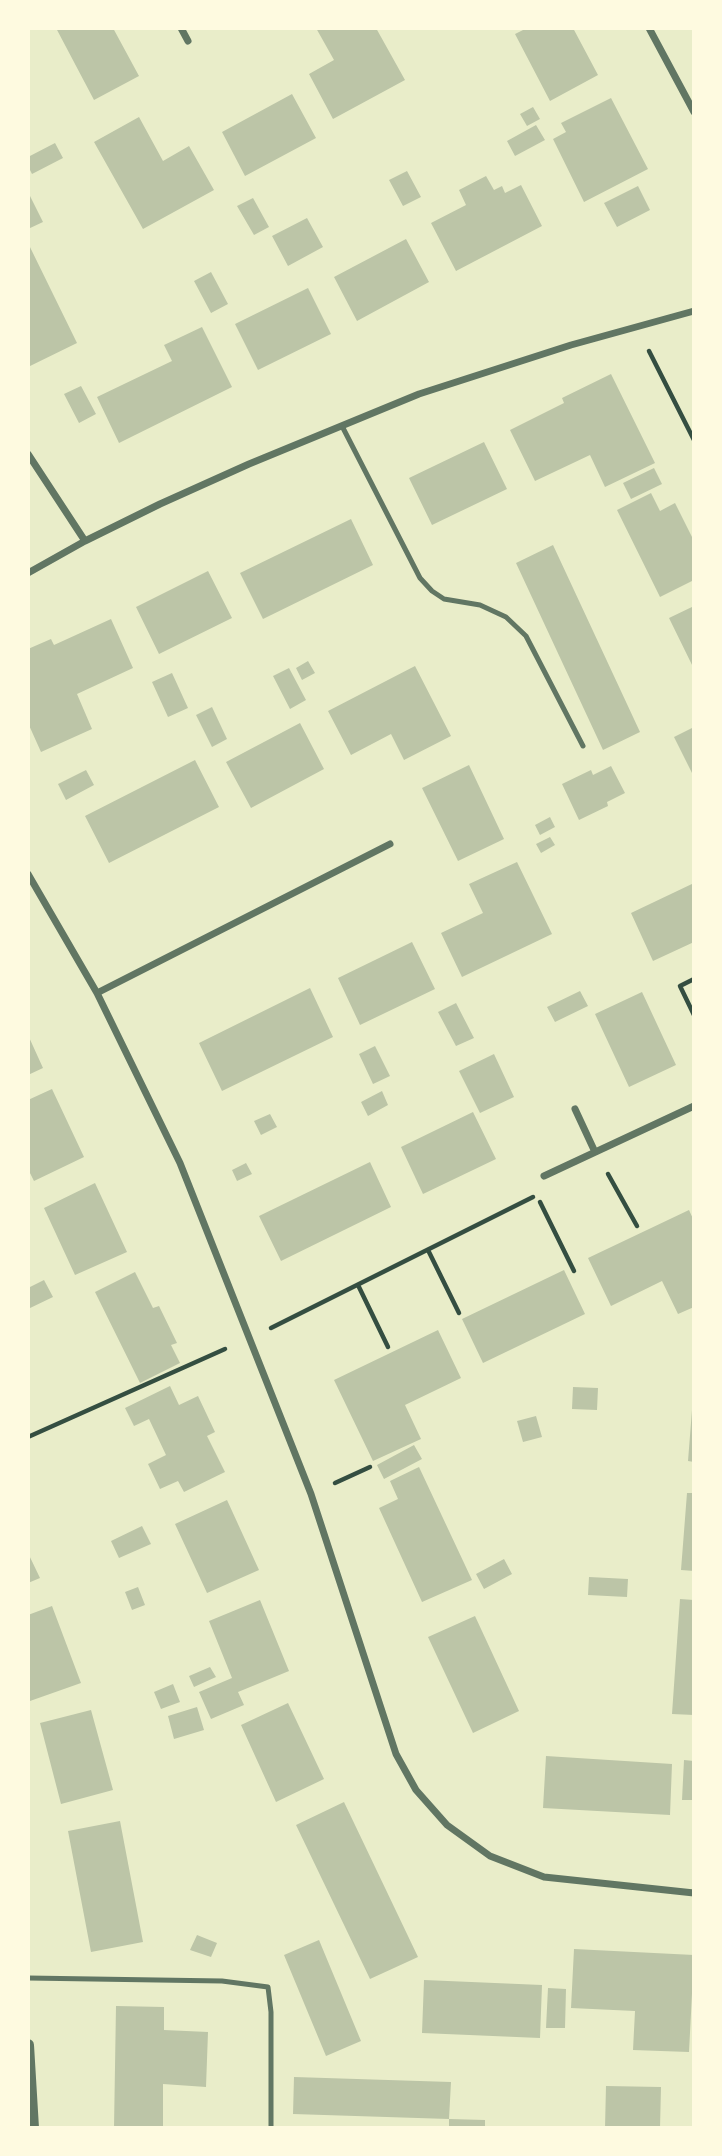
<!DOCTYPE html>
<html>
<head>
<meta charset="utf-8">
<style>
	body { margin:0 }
	#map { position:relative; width:722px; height:2156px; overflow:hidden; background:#e9edc9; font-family:"Source Sans 3",sans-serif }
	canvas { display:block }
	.frame { position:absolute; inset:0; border:30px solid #fefae0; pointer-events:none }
</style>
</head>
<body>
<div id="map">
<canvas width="722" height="2156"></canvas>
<div class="frame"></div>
</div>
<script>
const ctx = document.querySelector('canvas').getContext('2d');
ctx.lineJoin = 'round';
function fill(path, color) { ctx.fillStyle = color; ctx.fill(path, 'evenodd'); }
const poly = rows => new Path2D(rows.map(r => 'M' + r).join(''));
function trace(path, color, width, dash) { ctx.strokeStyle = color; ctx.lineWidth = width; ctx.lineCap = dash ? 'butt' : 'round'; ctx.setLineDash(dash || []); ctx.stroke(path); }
const building = poly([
	[56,28,113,28,139,76,94,100],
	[316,28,376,28,405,80,333,119,309,74,334,60],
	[527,28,573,28,598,75,550,101,515,34],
	[292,94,316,138,245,176,222,132],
	[611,98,648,169,584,202,553,139,566,132,561,123],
	[533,107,540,119,527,126,520,114],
	[139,117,163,161,189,146,214,190,143,229,94,142],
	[536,125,545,140,515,156,507,141],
	[55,143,63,158,32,174,28,166,28,157],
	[407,171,421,197,403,206,389,180],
	[486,176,494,190,502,186,505,193,521,185,542,226,456,271,431,223,466,205,459,190],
	[638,186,650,210,617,227,604,203],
	[28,192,43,222,28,229],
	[253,198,269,227,254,235,237,206],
	[307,218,323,247,288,266,272,236],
	[406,239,429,282,357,321,334,277],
	[28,243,77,343,28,367],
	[211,272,228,304,211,313,194,281],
	[308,288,331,334,258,370,235,324],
	[202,327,232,387,119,443,97,397,172,361,164,345],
	[611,374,655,463,605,487,590,455,535,481,510,430,564,403,562,398],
	[81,386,96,414,79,423,64,394],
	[484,442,507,489,432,525,409,478],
	[654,468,662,484,631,499,623,483],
	[651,493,660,511,675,503,694,541,694,580,660,597,617,510],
	[351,519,373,565,263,619,240,573],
	[553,545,640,732,603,750,516,563],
	[208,571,232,618,159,654,136,607],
	[694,606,694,669,669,618],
	[111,619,133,668,77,694,92,729,41,752,28,723,28,649,51,639,54,645],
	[308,661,315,673,302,680,296,668],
	[415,666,451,736,404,760,391,734,351,755,328,711],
	[289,668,306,700,290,709,273,676],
	[172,673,188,708,168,717,152,682],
	[212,707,227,739,212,747,196,715],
	[300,723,324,769,251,808,226,762],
	[694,727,694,777,674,737],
	[195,760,219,807,109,863,85,816],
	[469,765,504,839,458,861,422,788],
	[611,766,625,793,607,802,608,806,579,820,562,784,591,770,593,775],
	[86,770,94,785,66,800,58,784],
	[550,817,555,827,540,835,535,825],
	[550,837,555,845,541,853,536,844],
	[517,862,552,934,462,977,441,933,483,913,469,884],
	[694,883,694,942,653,961,631,913],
	[412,942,435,989,360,1025,338,978],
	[310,988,333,1037,222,1091,199,1043],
	[580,991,588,1006,555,1022,547,1007],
	[642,992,676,1065,629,1087,595,1014],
	[456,1003,474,1038,456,1046,438,1012],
	[28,1035,43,1068,28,1075],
	[375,1046,390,1076,373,1084,359,1054],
	[494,1054,514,1097,480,1113,459,1071],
	[52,1089,84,1157,34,1181,28,1169,28,1100],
	[382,1091,388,1105,368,1116,361,1102],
	[473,1112,496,1159,423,1194,401,1147],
	[270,1114,277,1127,261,1135,254,1121],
	[370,1162,391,1207,281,1261,259,1216],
	[246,1163,252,1174,237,1181,232,1170],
	[95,1183,127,1252,75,1275,44,1208],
	[689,1210,694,1221,694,1307,678,1314,662,1281,611,1306,588,1258],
	[564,1270,585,1314,483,1363,462,1319],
	[135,1272,153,1308,159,1306,177,1343,171,1345,180,1363,140,1383,95,1292],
	[44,1280,53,1297,28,1309,28,1288],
	[438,1330,461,1378,405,1405,421,1439,373,1461,334,1380],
	[170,1386,179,1405,198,1396,215,1432,207,1436,225,1472,184,1492,178,1481,160,1489,148,1464,166,1455,149,1419,134,1426,125,1408],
	[573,1387,598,1388,597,1410,572,1409],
	[692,1410,694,1410,694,1462,688,1461],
	[536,1416,542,1437,523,1442,517,1421],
	[414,1445,422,1459,384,1479,377,1465],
	[419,1467,472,1580,422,1602,379,1508,398,1499,390,1481],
	[687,1493,694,1493,694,1571,681,1570],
	[227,1500,259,1570,207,1593,175,1524],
	[142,1526,151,1544,119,1558,111,1541],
	[28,1553,40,1578,28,1583],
	[504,1559,512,1574,484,1589,476,1574],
	[589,1577,628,1579,627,1597,588,1595],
	[138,1587,145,1605,132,1610,125,1592],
	[680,1599,694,1600,694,1715,672,1714],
	[260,1600,289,1671,238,1692,244,1705,211,1719,199,1692,232,1678,209,1621],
	[52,1606,81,1683,30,1701,28,1695,28,1615],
	[475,1616,519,1711,473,1733,428,1637],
	[210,1667,216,1677,194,1687,189,1676],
	[173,1684,180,1702,161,1709,154,1692],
	[288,1703,324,1779,276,1802,241,1725],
	[197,1707,204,1730,174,1739,168,1716],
	[91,1710,113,1790,61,1804,40,1723],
	[546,1756,672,1764,670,1815,543,1808],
	[684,1760,694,1761,694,1800,682,1800],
	[344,1802,418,1957,370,1979,296,1825],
	[120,1821,143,1942,91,1952,68,1831],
	[197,1935,217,1943,211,1957,190,1950],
	[319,1940,361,2041,326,2056,284,1955],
	[574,1949,694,1955,689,2052,633,2050,635,2011,571,2008],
	[424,1980,542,1985,540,2038,422,2033],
	[548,1988,566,1989,565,2028,546,2028],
	[116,2006,164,2007,164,2030,208,2032,206,2087,163,2084,163,2128,114,2128],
	[294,2077,451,2082,449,2119,293,2114],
	[606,2086,661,2087,660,2128,605,2128],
	[449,2119,485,2120,485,2128,449,2128]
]);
const path = poly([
	[649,351,694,440],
	[694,979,680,986,694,1015],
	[608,1174,637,1226],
	[540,1202,574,1271],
	[428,1250,459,1313],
	[358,1285,388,1347],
	[271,1328,533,1197],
	[28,1437,225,1349],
	[335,1483,370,1467]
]);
const service = poly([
	[342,426,420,578,432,591,444,599,480,605,506,617,526,636,583,746],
	[28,1978,222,1981,268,1987,271,2012,271,2128]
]);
const minor = poly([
	[181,28,188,41],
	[649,28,694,112],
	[28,454,85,541],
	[28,573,85,541,160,504,249,464,419,394,571,345,694,311],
	[28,874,97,993,180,1163,311,1494,396,1754,416,1790,447,1825,490,1856,544,1877,694,1893],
	[97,993,390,844],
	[575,1109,595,1152],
	[544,1176,694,1106]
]);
const tertiary = poly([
	[28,2045,33,2128]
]);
fill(building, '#bcc5a7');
trace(path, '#344e41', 4.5);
trace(service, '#617663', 5);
trace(minor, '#617663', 7);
trace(tertiary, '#617663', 12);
</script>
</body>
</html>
